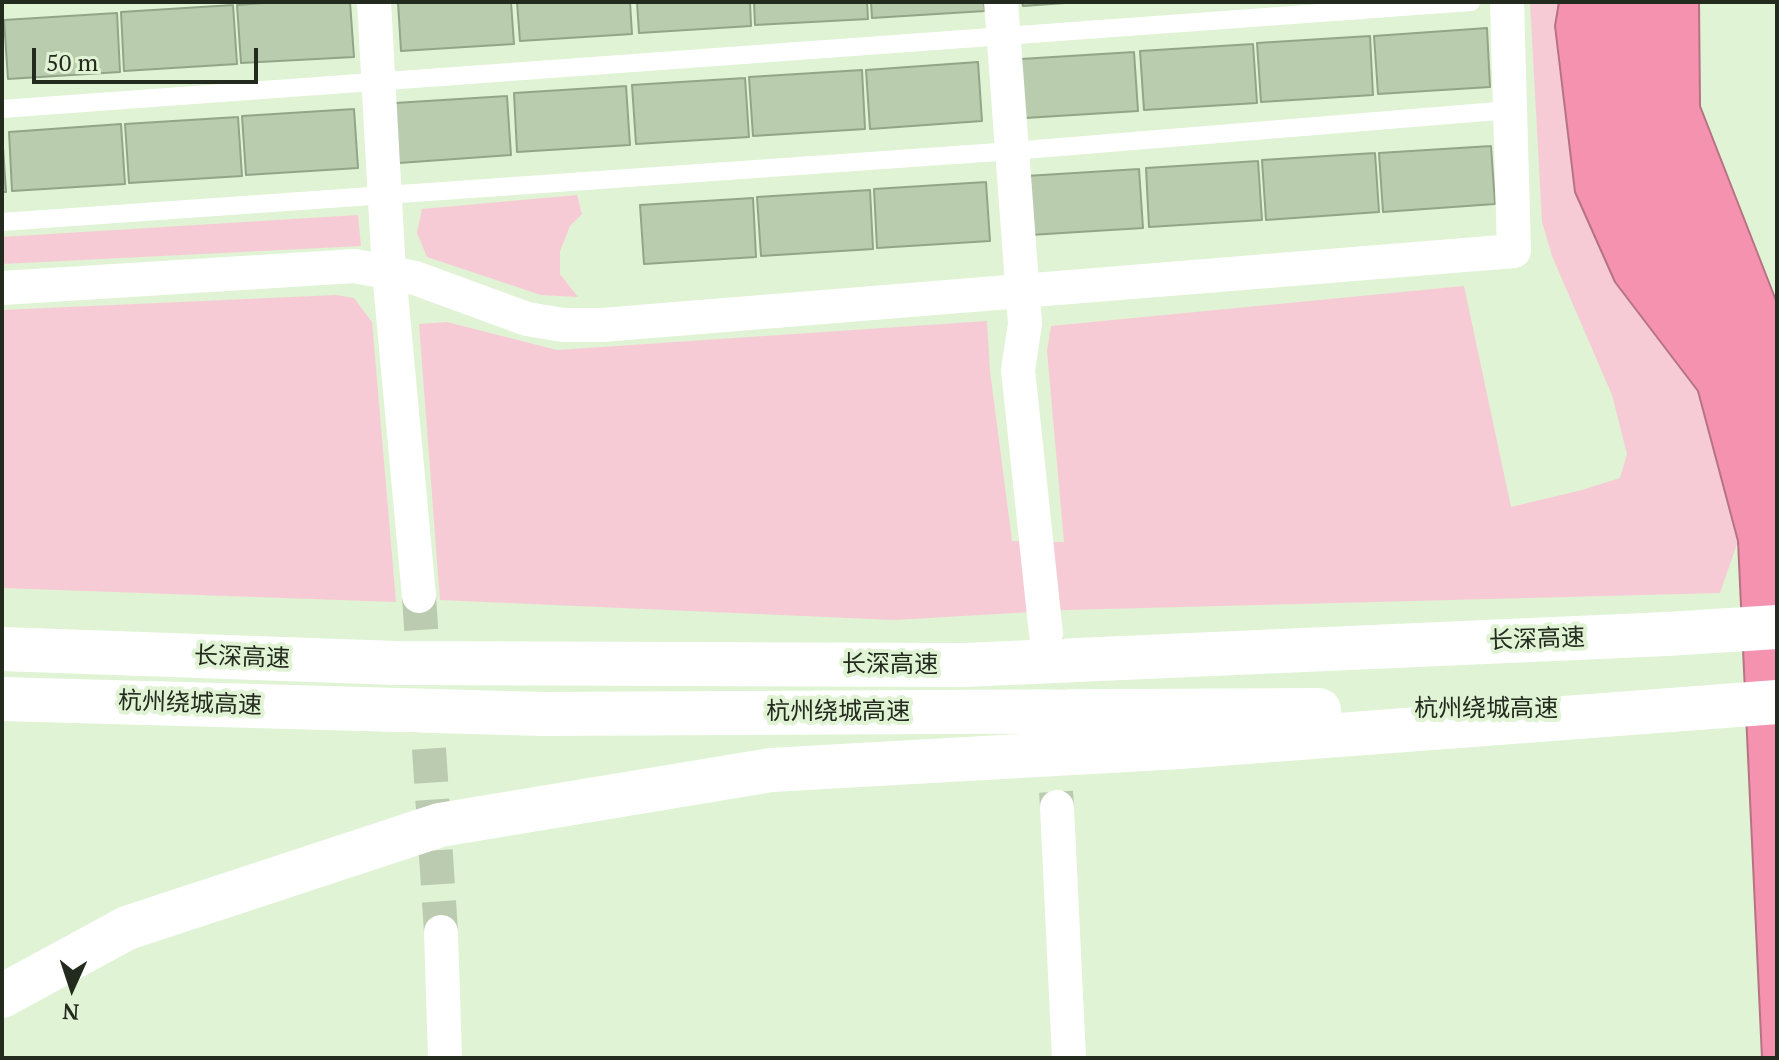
<!DOCTYPE html>
<html>
<head>
<meta charset="utf-8">
<style>
	body { margin:0 }
	#map { position:relative; width:1779px; height:1060px; overflow:hidden; background:#e0f3d4; font-family:"PT Serif",serif }
	canvas { display:block }
	.frame { position:absolute; inset:0; border:4px solid #232a1e; pointer-events:none }
	.north { position:absolute; left:32px; top:948px; width:80px; height:80px; -webkit-text-stroke:6px #e0f3d4; paint-order:stroke; rotate:183deg; font-size:22px; font-weight:700; line-height:32px; text-align:center; color:#232a1e }
	.north::after { content:''; display:block; margin:auto; width:28px; height:36px; background:#232a1e; clip-path:polygon(50% 0,100% 100%,50% 72%,0 100%) }
	.scale { position:absolute; left:32px; top:48px; width:226px; height:36px; box-sizing:border-box; border:4px solid #232a1e; border-top:0; padding-left:10px; font-size:24px; line-height:28px; white-space:nowrap; color:#232a1e; -webkit-text-stroke:6px #e0f3d4; paint-order:stroke }
</style>
</head>
<body>
<div id="map">
<canvas width="1779" height="1060"></canvas>
<div class="frame"></div>
<div class="north">N</div>
<div class="scale">50 m</div>
</div>
<script>
const ctx = document.querySelector('canvas').getContext('2d');
ctx.lineJoin = 'round';
function fill(path, color) { ctx.fillStyle = color; ctx.fill(path, 'evenodd'); }
const poly = rows => new Path2D(rows.map(r => 'M' + r).join(''));
function trace(path, color, width, dash) { ctx.strokeStyle = color; ctx.lineWidth = width; ctx.lineCap = dash ? 'butt' : 'round'; ctx.setLineDash(dash || []); ctx.stroke(path); }
function label(font, color, halo, rows, align = 'center') {
  ctx.font = font + ' "PT Serif","Noto Sans SC",serif'; ctx.lineWidth = 8; ctx.setLineDash([]); ctx.textBaseline = 'middle'; ctx.strokeStyle = halo; ctx.fillStyle = color; for (const [text, x, y, turn = 0] of rows) {
    ctx.save(); ctx.translate(x, y); ctx.rotate((+turn || 0) * Math.PI / 180); ctx.textAlign = isNaN(turn) ? turn : align; if (halo) ctx.strokeText(text, 0, 0); ctx.fillText(text, 0, 0); ctx.restore();
  }
}
const green = poly([
	[1530,2,1559,2,1555,27,1575,192,1615,282,1698,391,1738,541,1720,593,1067,610,894,620,440,600,419,324,447,322,557,350,987,321,990,371,1012,541,1064,542,1047,351,1051,326,1464,286,1511,507,1582,490,1620,478,1627,454,1612,395,1552,256,1542,222],
	[577,195,582,214,570,226,560,251,560,274,578,297,541,295,427,257,417,233,422,209],
	[358,215,361,246,2,264,2,237],
	[336,295,354,298,372,322,396,602,2,588,2,310]
]);
const water = poly([
	[1559,2,1699,2,1700,106,1777,303,1777,1058,1762,1058,1738,541,1698,391,1615,282,1575,192,1555,26,1559,2]
]);
const building = poly([
	[277,2,350,2,354,57,241,63,237,5,277,2],
	[398,2,511,2,514,44,401,51,398,2],
	[517,2,630,2,632,34,520,41,517,2],
	[637,2,750,2,751,26,639,33,637,2],
	[754,2,867,2,868,19,755,25,754,2],
	[871,2,984,2,985,11,872,18,871,2],
	[1022,2,1079,2,1023,6,1022,2],
	[233,5,237,64,124,71,121,12,233,5],
	[117,13,120,72,8,79,4,20,117,13],
	[1487,28,1490,87,1378,94,1374,36,1487,28],
	[1370,36,1373,95,1261,102,1257,43,1370,36],
	[1253,44,1257,103,1144,110,1140,51,1253,44],
	[1134,52,1138,111,1025,118,1021,59,1134,52],
	[978,62,982,121,870,129,866,70,978,62],
	[862,70,865,129,753,136,749,77,862,70],
	[745,78,749,137,636,144,632,85,745,78],
	[626,86,630,145,517,152,514,93,626,86],
	[507,96,511,155,399,163,395,103,507,96],
	[354,109,358,168,246,175,242,116,354,109],
	[238,117,242,176,129,183,125,124,238,117],
	[121,124,125,184,12,191,9,132,121,124],
	[2,132,6,192,2,192,2,132],
	[1491,146,1495,204,1383,212,1379,153,1491,146],
	[1375,153,1379,212,1266,220,1262,160,1375,153],
	[1258,161,1262,220,1149,227,1146,168,1258,161],
	[1139,169,1143,228,1030,235,1026,176,1139,169],
	[986,182,990,241,877,248,874,189,986,182],
	[870,190,873,249,761,256,757,197,870,190],
	[753,198,756,257,644,264,640,205,753,198]
]);
const minorTunnel = poly([
	[419,596,441,932],
	[1047,639,1057,807]
]);
const service = poly([
	[2,109,1471,2],
	[2,222,1012,151,1510,110]
]);
const minor = poly([
	[374,2,389,272,419,596],
	[1001,2,1025,324,1018,370,1046,634],
	[2,288,355,266,415,278,527,319,563,325,602,325,1514,251,1507,2],
	[1057,807,1069,1058],
	[441,932,445,1058]
]);
const motorway = poly([
	[2,649,396,663,964,665,1667,634,1777,627],
	[2,699,543,714,1319,710],
	[2,996,127,928,440,825,771,770,1180,747,1777,702]
]);
const streetNames = [
	["长深高速",1537,640,-2],
	["长深高速",242,658,2],
	["长深高速",890,665],
	["杭州绕城高速",190,704,2],
	["杭州绕城高速",1486,709],
	["杭州绕城高速",838,712]
];
fill(green, '#f7cbd6');
fill(water, '#f492af');
trace(water, '#b57384', 2);
fill(building, '#baccae');
trace(building, '#93a588', 2);
trace(minorTunnel, '#bacbb0', 34, [34, 17]);
trace(service, '#fff', 18);
trace(minor, '#fff', 34);
trace(motorway, '#fff', 44);
label('24px', '#232a1e', '#e0f3d4', streetNames);
</script>
</body>
</html>
